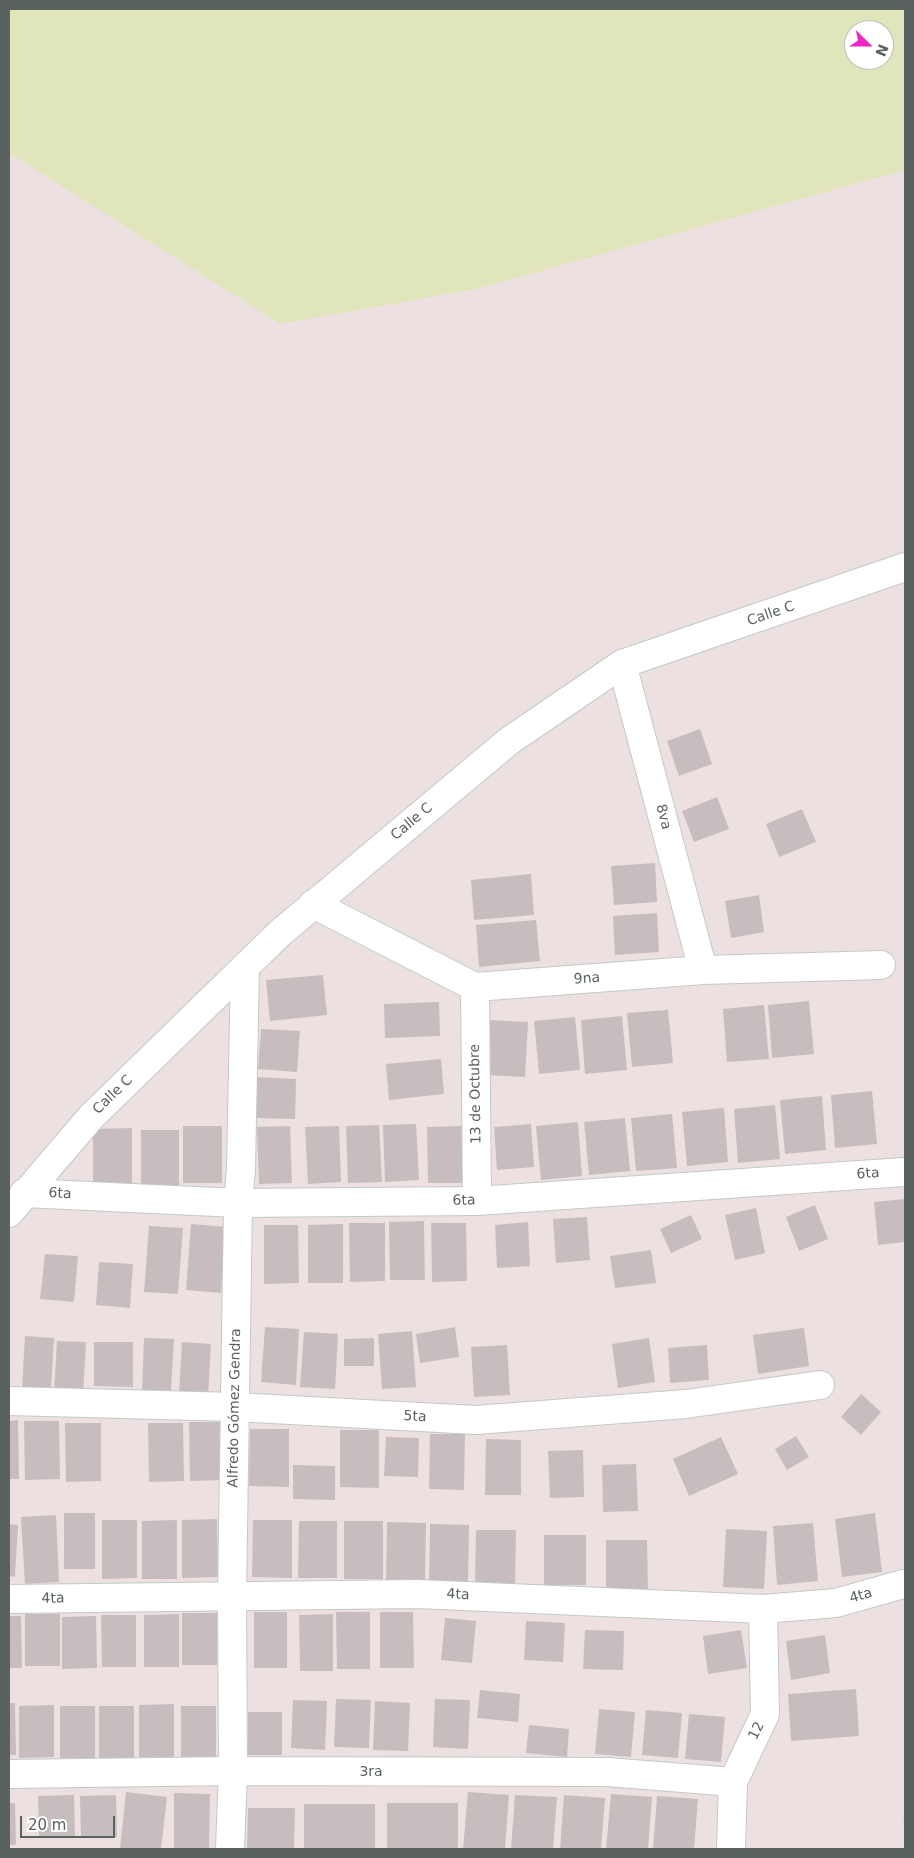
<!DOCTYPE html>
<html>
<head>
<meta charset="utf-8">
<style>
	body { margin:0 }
	#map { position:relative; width:914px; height:1858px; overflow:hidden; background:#ede0e1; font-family:"DejaVu Sans",sans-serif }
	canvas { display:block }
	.frame { position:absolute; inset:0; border:10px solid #59625f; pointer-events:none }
	.north { position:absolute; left:844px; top:20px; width:50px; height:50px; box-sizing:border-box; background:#fff; border:1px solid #bdc0bf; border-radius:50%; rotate:112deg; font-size:14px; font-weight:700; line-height:20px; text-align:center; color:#59625f }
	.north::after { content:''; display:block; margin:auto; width:18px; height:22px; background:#ed26c2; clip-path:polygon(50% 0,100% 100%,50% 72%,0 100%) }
	.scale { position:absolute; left:20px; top:1816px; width:95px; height:22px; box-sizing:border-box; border:2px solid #59625f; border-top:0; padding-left:6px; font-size:15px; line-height:18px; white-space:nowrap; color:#59625f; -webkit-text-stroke:4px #fff; paint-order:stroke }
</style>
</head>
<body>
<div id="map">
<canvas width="914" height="1858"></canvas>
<div class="frame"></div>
<div class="north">N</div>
<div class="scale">20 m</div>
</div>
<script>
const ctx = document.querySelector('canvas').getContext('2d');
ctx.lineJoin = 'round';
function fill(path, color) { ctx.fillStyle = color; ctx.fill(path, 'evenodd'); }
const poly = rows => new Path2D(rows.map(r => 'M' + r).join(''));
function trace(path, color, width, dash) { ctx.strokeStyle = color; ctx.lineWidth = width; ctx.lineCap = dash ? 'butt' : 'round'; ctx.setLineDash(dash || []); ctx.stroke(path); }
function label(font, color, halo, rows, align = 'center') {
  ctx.font = font + ' "DejaVu Sans",sans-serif'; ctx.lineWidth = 4; ctx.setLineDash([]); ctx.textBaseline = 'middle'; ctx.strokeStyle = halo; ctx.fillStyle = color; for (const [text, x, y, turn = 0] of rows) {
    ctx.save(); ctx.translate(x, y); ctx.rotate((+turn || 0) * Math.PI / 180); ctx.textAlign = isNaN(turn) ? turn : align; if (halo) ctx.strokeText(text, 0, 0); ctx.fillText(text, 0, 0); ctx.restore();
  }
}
const green = poly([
	[9,9,905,9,905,170,476,289,280,324,9,153],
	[854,30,884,30,884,60,854,60],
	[905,1758,905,1849,904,1849,903,1820]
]);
const building = poly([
	[700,729,712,764,679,776,667,741],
	[717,797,729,829,694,842,682,811],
	[802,809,816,842,779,857,766,824],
	[655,863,657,902,614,905,611,866],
	[531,874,534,915,474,920,471,880],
	[759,895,764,932,731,938,725,901],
	[657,913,659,952,615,955,613,916],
	[536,920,540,961,479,967,476,925],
	[323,975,327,1015,270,1021,266,980],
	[809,1001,814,1054,772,1058,768,1005],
	[439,1002,440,1036,385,1038,384,1004],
	[764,1005,769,1059,727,1062,723,1009],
	[668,1010,673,1063,632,1067,627,1013],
	[622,1016,627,1070,585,1074,581,1020],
	[575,1017,580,1070,539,1074,534,1021],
	[488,1020,528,1022,525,1077,485,1075],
	[261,1029,300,1031,297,1072,258,1069],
	[441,1059,444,1094,389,1100,386,1064],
	[257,1077,296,1079,295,1119,256,1118],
	[872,1091,877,1144,835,1148,831,1095],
	[822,1096,826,1150,785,1154,780,1100],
	[775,1105,780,1159,738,1163,734,1109],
	[724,1108,728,1162,687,1166,682,1112],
	[672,1114,677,1168,636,1171,631,1118],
	[625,1118,630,1171,589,1175,584,1122],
	[578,1122,582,1176,541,1180,536,1126],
	[416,1124,419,1180,385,1182,383,1125],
	[531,1124,534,1167,497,1170,494,1127],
	[379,1125,382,1182,348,1183,346,1126],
	[183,1126,222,1126,222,1183,183,1183],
	[290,1126,292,1183,259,1184,257,1127],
	[339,1126,341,1182,308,1184,305,1127],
	[462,1126,462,1183,428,1183,427,1127],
	[132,1128,132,1186,93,1186,93,1129],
	[141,1130,179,1130,179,1187,141,1187],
	[905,1199,905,1242,878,1245,874,1202],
	[815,1205,828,1239,799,1251,786,1217],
	[756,1208,765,1253,735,1260,725,1215],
	[691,1215,702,1239,671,1253,660,1229],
	[587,1217,590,1260,556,1263,553,1219],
	[424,1221,425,1280,390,1280,389,1222],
	[528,1222,530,1266,497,1268,495,1225],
	[349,1223,385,1223,385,1281,350,1282],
	[431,1223,466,1223,467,1281,432,1282],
	[191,1224,226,1227,221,1293,186,1290],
	[343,1224,343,1283,308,1283,308,1225],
	[264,1225,298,1225,299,1283,264,1284],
	[149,1226,183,1228,178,1294,144,1292],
	[651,1250,656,1283,615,1288,610,1256],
	[45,1254,78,1256,74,1302,40,1299],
	[99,1262,133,1264,130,1308,96,1305],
	[265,1327,299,1329,296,1385,261,1382],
	[455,1327,459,1357,420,1363,416,1334],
	[804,1328,809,1366,758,1374,753,1335],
	[412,1331,416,1387,382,1389,378,1334],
	[304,1332,338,1334,335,1389,300,1387],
	[25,1336,54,1338,51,1389,22,1388],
	[144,1338,174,1339,171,1391,142,1390],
	[374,1338,374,1366,344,1366,344,1339],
	[649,1338,655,1382,618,1388,612,1344],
	[57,1341,86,1342,83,1394,54,1392],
	[94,1342,133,1342,133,1387,94,1386],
	[182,1342,211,1344,208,1395,179,1394],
	[507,1345,510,1395,474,1397,471,1347],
	[707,1345,709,1380,670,1383,668,1348],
	[861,1394,881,1412,861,1435,841,1417],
	[18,1420,19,1479,9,1479,9,1421],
	[24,1421,59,1421,60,1479,25,1480],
	[189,1422,224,1422,224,1480,190,1481],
	[65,1423,101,1423,101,1481,66,1482],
	[148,1423,183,1423,184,1481,149,1482],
	[250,1429,289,1429,289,1487,249,1486],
	[340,1430,379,1430,379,1488,340,1487],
	[430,1434,465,1434,464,1490,429,1489],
	[796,1436,809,1457,787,1470,775,1449],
	[386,1437,419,1438,418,1477,384,1476],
	[721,1437,738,1474,689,1496,673,1459],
	[486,1439,521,1440,521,1495,485,1495],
	[583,1450,584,1497,550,1498,548,1451],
	[636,1464,638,1511,603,1512,602,1465],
	[293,1465,335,1466,335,1500,293,1499],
	[64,1513,95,1513,95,1569,64,1569],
	[875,1513,882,1572,842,1577,835,1519],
	[56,1515,59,1582,25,1584,21,1517],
	[217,1519,218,1577,182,1578,182,1520],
	[102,1520,137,1520,137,1578,102,1579],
	[177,1520,177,1579,142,1579,142,1521],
	[253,1520,292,1520,292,1578,252,1577],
	[299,1521,337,1521,337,1578,298,1578],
	[344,1521,383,1521,383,1579,344,1579],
	[387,1522,426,1523,425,1580,386,1580],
	[813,1523,818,1581,777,1585,773,1526],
	[9,1524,18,1525,15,1577,9,1576],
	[430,1524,469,1525,468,1582,429,1582],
	[726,1529,767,1531,764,1589,723,1587],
	[476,1530,516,1530,515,1588,475,1587],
	[544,1535,586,1535,586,1585,544,1585],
	[606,1540,647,1540,648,1590,606,1590],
	[254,1612,287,1612,287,1668,254,1668],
	[336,1612,370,1612,370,1669,337,1669],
	[380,1612,413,1612,414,1668,380,1668],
	[182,1613,217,1613,217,1665,182,1665],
	[25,1614,60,1614,60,1666,25,1666],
	[179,1614,179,1667,144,1667,144,1615],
	[333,1614,333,1671,300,1671,299,1615],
	[101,1615,136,1615,136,1667,102,1667],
	[9,1616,21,1616,22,1668,9,1668],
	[96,1616,97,1668,62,1669,62,1617],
	[445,1618,476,1621,472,1663,441,1660],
	[526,1621,565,1623,563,1662,524,1660],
	[585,1630,624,1631,623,1670,583,1669],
	[741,1630,747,1668,708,1674,703,1636],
	[825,1635,830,1673,791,1680,786,1641],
	[856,1689,859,1736,791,1741,788,1694],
	[480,1690,520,1694,518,1722,477,1718],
	[336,1699,371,1700,369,1748,334,1747],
	[435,1699,470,1700,468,1749,433,1747],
	[293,1700,327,1701,325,1750,291,1748],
	[375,1701,410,1703,408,1751,373,1750],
	[9,1703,15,1703,16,1755,9,1755],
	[174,1704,174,1757,139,1757,139,1705],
	[54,1705,54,1757,19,1758,19,1706],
	[60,1706,95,1706,95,1758,60,1758],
	[99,1706,134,1706,134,1758,99,1758],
	[181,1706,216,1706,216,1758,181,1759],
	[599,1709,635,1712,631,1757,595,1754],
	[646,1710,682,1713,678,1758,642,1755],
	[248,1712,282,1712,282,1755,248,1755],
	[689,1714,725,1717,721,1762,685,1759],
	[529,1725,569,1729,567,1757,526,1753],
	[126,1792,167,1797,161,1849,120,1849],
	[468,1792,509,1795,505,1849,463,1849],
	[174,1793,210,1794,209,1849,174,1849],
	[611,1794,652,1797,648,1849,606,1849],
	[74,1795,75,1837,39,1838,38,1796],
	[116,1795,117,1837,81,1837,80,1796],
	[515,1795,557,1797,553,1849,511,1849],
	[564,1795,605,1798,601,1849,560,1849],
	[657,1796,698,1799,694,1849,653,1849],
	[9,1803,15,1803,16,1845,9,1845],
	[387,1803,458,1803,458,1849,387,1849],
	[304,1804,375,1804,375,1849,304,1849],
	[248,1808,295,1808,294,1849,247,1849]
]);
const minor = poly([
	[622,664,703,970],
	[313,904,475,987,703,970,881,965],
	[475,987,477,1201],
	[24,1193,238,1203,477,1201,904,1172],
	[9,1213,91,1117,280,933,509,741,622,664,905,567],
	[9,1401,235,1407,476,1420,686,1404,820,1385],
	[9,1599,417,1594,763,1609,836,1603,903,1584],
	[9,1774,233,1771,607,1772,733,1782],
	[230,1849,233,1771,232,1597,238,1203,241,1170,245,967],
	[731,1849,733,1782,765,1714,763,1609]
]);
const streetNames = [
	["Calle C",771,614,-19],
	["8va",663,817,75],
	["Calle C",412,822,-40],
	["9na",587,979,-4],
	["13 de Octubre",476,1094,-91],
	["Calle C",113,1095,-44],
	["6ta",868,1174,-4],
	["6ta",60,1194,3],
	["6ta",464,1201,-1],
	["Alfredo Gómez Gendra",235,1408,-89],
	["5ta",415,1417,3],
	["4ta",458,1595,3],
	["4ta",861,1596,-16],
	["4ta",53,1599,-1],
	["12",757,1731,-64],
	["3ra",371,1772]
];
fill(green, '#e0e5bb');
fill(building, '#c7bdbf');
trace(minor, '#c2cac8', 30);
trace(minor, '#fff', 28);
label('14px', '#59625f', '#fff', streetNames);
</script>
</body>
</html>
